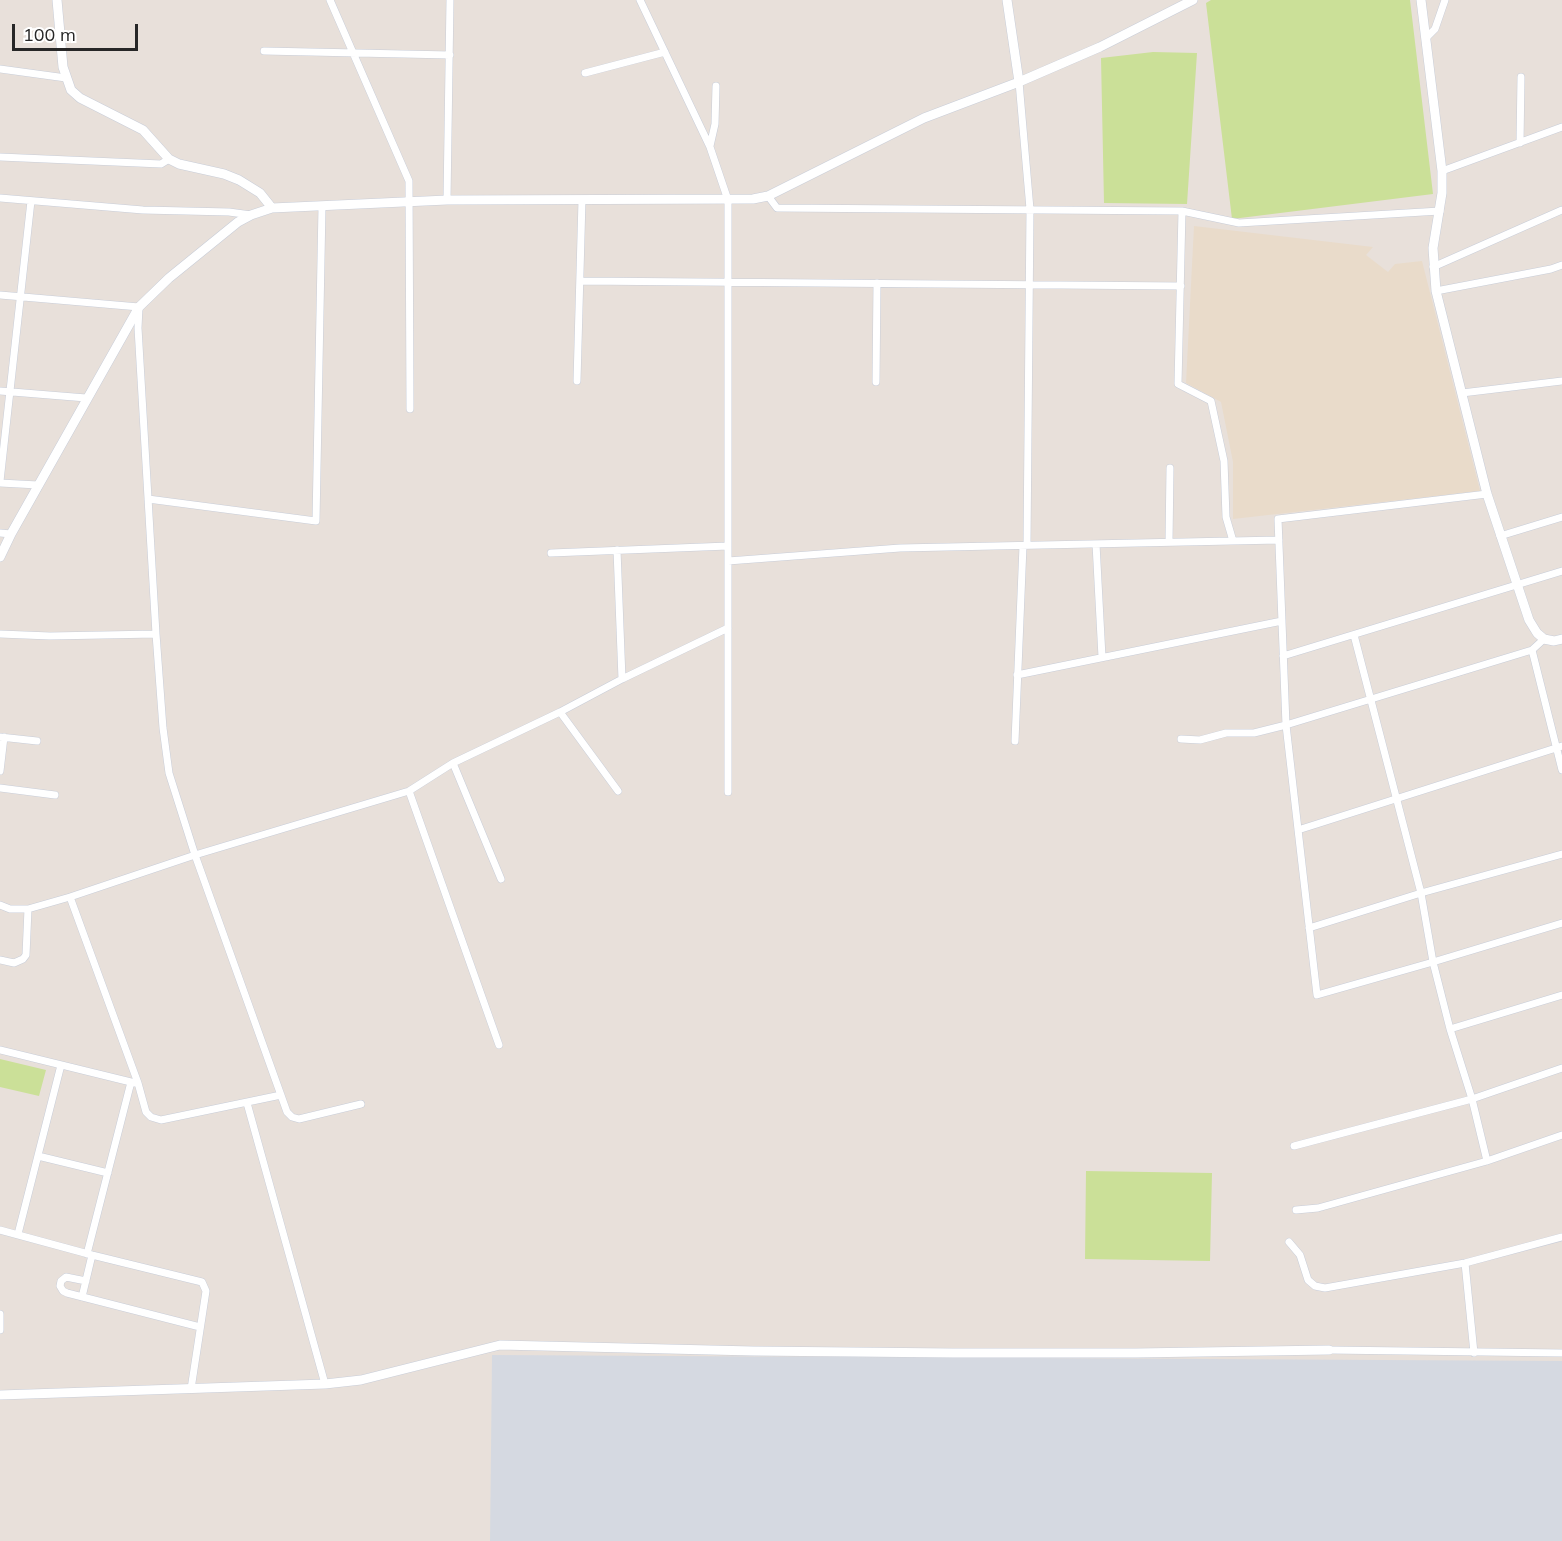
<!DOCTYPE html>
<html>
<head>
<meta charset="utf-8">
<style>
	body { margin:0 }
	#map { position:relative; width:1562px; height:1541px; overflow:hidden; background:#e8e0da; font-family:Mulish,sans-serif }
	canvas { display:block }
	.scale { position:absolute; left:12px; top:24px; width:126px; height:27px; box-sizing:border-box; border:3px solid #272727; border-top:0; padding-left:8px; font-size:18px; line-height:21px; white-space:nowrap; color:#272727; -webkit-text-stroke:4px #fff; paint-order:stroke }
</style>
</head>
<body>
<div id="map">
<canvas width="1562" height="1541"></canvas>
<div class="scale">100 m</div>
</div>
<script>
const ctx = document.querySelector('canvas').getContext('2d');
ctx.lineJoin = 'round';
function fill(path, color) { ctx.fillStyle = color; ctx.fill(path, 'evenodd'); }
const poly = rows => new Path2D(rows.map(r => 'M' + r).join(''));
function trace(path, color, width, dash) { ctx.strokeStyle = color; ctx.lineWidth = width; ctx.lineCap = dash ? 'butt' : 'round'; ctx.setLineDash(dash || []); ctx.stroke(path); }
const education = poly([
	[1194,226,1373,247,1366,255,1388,272,1395,264,1422,261,1480,491,1233,519,1233,462,1221,402,1186,383]
]);
const airport = poly([
	[492,1355,1562,1361,1562,1541,490,1541]
]);
const pitch = poly([
	[1211,0,1410,0,1433,194,1232,219,1206,3],
	[1153,52,1197,53,1187,204,1104,203,1101,58],
	[0,1059,46,1070,39,1096,0,1087],
	[1086,1171,1212,1173,1210,1261,1085,1259]
]);
const minor = poly([
	[330,0,409,181,410,409],
	[640,0,710,147,728,200,728,792],
	[1426,38,1435,29,1445,0],
	[264,51,450,55],
	[0,69,66,78],
	[585,73,665,52],
	[1019,82,1030,209,1027,545],
	[1520,143,1521,77],
	[710,146,715,124,716,86],
	[0,157,161,164,169,159],
	[1442,171,1562,127],
	[768,196,777,208,1182,211,1239,223,1440,211],
	[0,198,143,210,229,212,251,215],
	[447,200,450,0],
	[1182,211,1178,384,1211,401,1224,461,1226,517,1233,541],
	[1433,267,1562,210],
	[580,281,1181,286],
	[1436,291,1551,269,1562,265],
	[0,295,139,307,138,328,156,634,163,728,169,773,195,855,287,1112,292,1117,299,1119,361,1104],
	[577,381,582,200],
	[876,382,877,283],
	[0,391,86,398],
	[1462,393,1562,381],
	[0,481,31,201],
	[0,483,38,485],
	[1487,494,1278,519,1286,725,1317,995,1433,962,1562,923],
	[148,499,316,521,322,207],
	[0,533,11,534],
	[1500,536,1562,517],
	[1169,542,1170,468],
	[1096,544,1102,657],
	[617,550,622,679],
	[551,553,728,546],
	[728,561,900,548,1279,540],
	[0,634,50,636,156,634],
	[1354,635,1421,893,1433,962,1450,1029,1472,1099,1487,1161],
	[1532,650,1562,770],
	[1283,656,1562,571],
	[1017,675,1282,621],
	[560,712,618,791],
	[0,737,37,741],
	[1181,739,1200,740,1226,733,1254,733,1286,725,1532,650,1544,639],
	[1015,741,1023,546],
	[453,763,501,879],
	[0,771,4,737],
	[0,788,55,795],
	[409,791,499,1045],
	[1298,830,1562,746],
	[70,897,138,1083,146,1112,151,1117,161,1120,281,1095],
	[0,905,10,909,28,909,70,897,195,855,409,791,453,763,560,712,622,679,728,628],
	[1309,928,1421,893,1562,854],
	[0,960,14,963,23,959,26,955,28,909],
	[1450,1029,1562,995],
	[0,1050,135,1083],
	[247,1103,325,1384],
	[1294,1146,1472,1099,1562,1068],
	[38,1156,108,1173],
	[1296,1210,1318,1208,1487,1161,1562,1135],
	[0,1230,92,1255,202,1282,206,1291,191,1389],
	[18,1234,61,1065],
	[1289,1242,1300,1255,1308,1280,1315,1286,1325,1288,1465,1263,1562,1237],
	[87,1254,131,1082],
	[1465,1263,1474,1353],
	[86,1281,66,1277,61,1281,60,1286,63,1291,67,1293,200,1327],
	[82,1297,92,1255],
	[0,1314,0,1330],
	[1329,1350,1562,1353]
]);
const tertiary = poly([
	[57,0,63,67,71,90,80,98,143,130,169,159,179,164,224,174,239,180,260,193,272,208],
	[1007,0,1019,82],
	[1421,0,1442,171,1442,193,1433,248,1436,291,1487,494,1529,620,1537,633,1544,639,1554,641,1562,639],
	[0,557,11,534,139,307,169,278,238,222,251,215,272,208,447,200,753,199,768,196,924,118,1019,82,1100,47,1193,0],
	[0,1395,325,1384,361,1380,500,1345,753,1351,953,1353,1136,1353,1329,1350]
]);
fill(education, '#e9dbca');
fill(airport, '#d5d9e1');
fill(pitch, '#cbe098');
trace(minor, '#c8cdd8', 8);
trace(tertiary, '#c8cdd8', 10);
trace(minor, '#fff', 7);
trace(tertiary, '#fff', 9);
</script>
</body>
</html>
